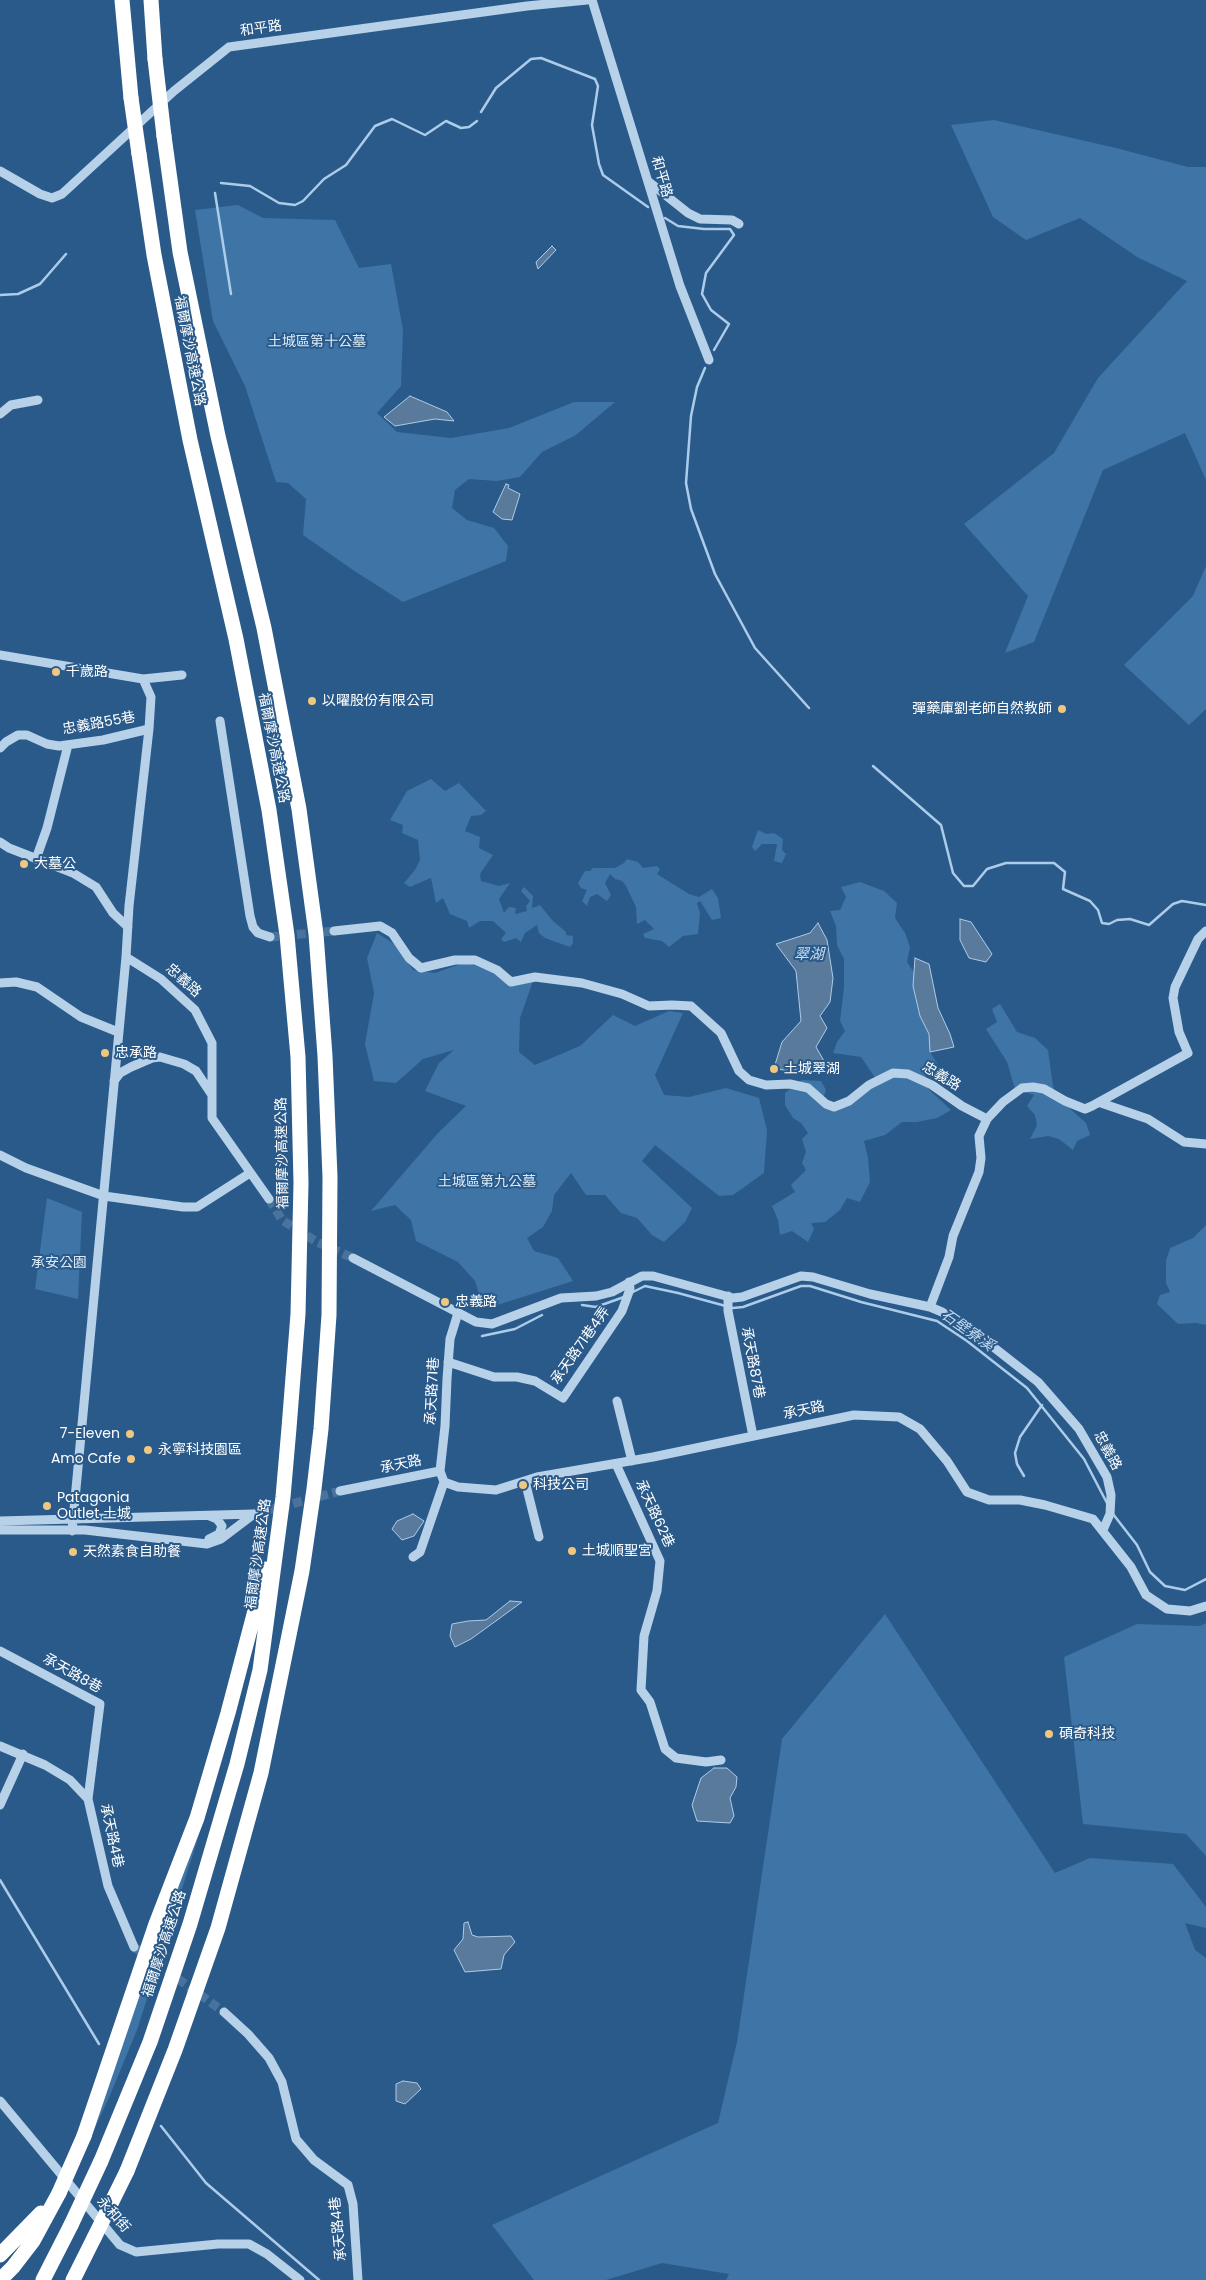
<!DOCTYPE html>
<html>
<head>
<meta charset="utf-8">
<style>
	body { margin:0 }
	canvas { display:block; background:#295a8a }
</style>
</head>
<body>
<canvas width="1206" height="2280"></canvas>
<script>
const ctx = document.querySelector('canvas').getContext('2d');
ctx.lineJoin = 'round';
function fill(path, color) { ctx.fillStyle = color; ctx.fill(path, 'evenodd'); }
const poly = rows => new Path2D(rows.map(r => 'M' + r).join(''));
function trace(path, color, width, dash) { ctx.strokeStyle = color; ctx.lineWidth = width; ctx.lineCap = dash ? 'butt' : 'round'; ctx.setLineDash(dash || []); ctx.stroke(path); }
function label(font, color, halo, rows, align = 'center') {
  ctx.font = font + ' Poppins,"Noto Sans TC",sans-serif'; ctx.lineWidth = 4; ctx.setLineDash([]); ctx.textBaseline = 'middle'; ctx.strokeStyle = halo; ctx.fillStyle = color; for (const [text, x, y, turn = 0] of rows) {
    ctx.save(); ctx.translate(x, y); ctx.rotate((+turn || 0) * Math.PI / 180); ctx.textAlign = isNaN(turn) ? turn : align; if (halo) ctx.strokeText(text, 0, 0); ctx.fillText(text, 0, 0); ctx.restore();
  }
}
const green = poly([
	[994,120,1116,148,1188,167,1206,167,1206,480,1185,433,1103,470,1034,642,1005,653,1028,596,964,524,1054,453,1098,378,1187,281,1137,257,1080,218,1026,240,993,217,951,125],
	[238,205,263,218,335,220,359,268,391,264,403,330,401,386,377,413,397,432,451,438,509,428,574,402,615,402,576,435,542,452,520,477,497,481,469,479,455,490,452,508,467,520,494,528,508,546,506,561,403,602,353,570,303,535,306,499,288,483,276,482,245,386,213,321,195,210],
	[1206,566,1206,709,1189,725,1124,665,1193,596],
	[431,779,445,791,459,783,486,811,481,815,471,816,465,831,480,837,479,848,493,855,480,874,481,881,499,886,510,883,499,899,504,913,509,907,516,908,515,914,527,911,526,906,530,901,521,891,524,887,533,896,532,908,540,905,552,920,566,932,566,935,573,936,573,943,570,947,545,938,539,933,537,925,525,933,521,942,516,938,504,942,501,939,506,933,493,921,480,921,469,928,467,921,450,914,443,898,436,903,431,878,410,887,404,883,415,870,420,860,418,840,402,833,403,825,390,820,407,791],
	[758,830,766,834,774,833,783,839,782,850,786,854,782,863,774,861,777,844,762,844,755,851,752,847],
	[627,859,638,862,643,868,657,866,660,869,657,874,689,894,699,897,712,889,718,898,721,918,712,920,700,901,697,903,700,913,698,934,683,936,669,947,662,941,645,938,643,934,654,929,645,920,637,924,636,907,626,886,622,881,615,879,610,874,605,883,611,895,607,901,597,894,590,897,587,906,582,901,587,890,581,888,578,883,585,871,590,871,593,868,615,868,624,863],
	[860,882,884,891,897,903,895,918,905,933,910,947,907,962,915,974,913,986,920,1016,929,1034,930,1052,937,1063,927,1071,923,1084,951,1110,937,1118,917,1122,902,1122,885,1135,864,1141,868,1158,870,1182,860,1202,847,1198,840,1210,825,1222,811,1223,814,1229,808,1242,792,1231,780,1235,778,1220,772,1206,795,1192,791,1185,806,1170,802,1163,806,1152,802,1139,808,1133,801,1123,793,1118,785,1105,785,1093,802,1080,821,1081,826,1090,822,1102,832,1108,878,1082,861,1057,833,1053,837,1042,845,1031,840,1021,844,988,844,959,837,945,836,926,830,911,840,910,846,897,841,887],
	[377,933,396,945,413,970,435,973,466,962,496,973,533,981,520,1018,519,1052,535,1065,580,1046,613,1015,635,1026,669,1011,683,1013,655,1075,664,1095,689,1097,726,1088,759,1098,767,1130,764,1173,733,1195,719,1196,655,1145,642,1161,692,1208,685,1222,664,1242,652,1235,637,1218,621,1213,605,1195,586,1195,571,1173,554,1195,552,1211,543,1227,527,1238,534,1251,558,1258,573,1281,491,1307,482,1303,475,1281,458,1262,416,1241,411,1220,395,1205,371,1211,438,1133,466,1106,425,1091,439,1063,454,1050,423,1059,396,1083,374,1081,365,1044,374,993,367,958],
	[1000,1004,1017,1032,1035,1038,1048,1050,1053,1086,1057,1097,1086,1123,1090,1135,1077,1141,1073,1150,1059,1139,1048,1136,1030,1139,1037,1125,1035,1115,1027,1106,1034,1095,1015,1089,1007,1062,986,1029,997,1022,992,1009],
	[47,1198,82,1212,78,1299,35,1289],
	[1206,1225,1206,1325,1196,1323,1178,1324,1157,1304,1160,1295,1170,1292,1166,1283,1166,1261,1170,1248,1193,1238],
	[885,1614,1055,1873,1090,1858,1173,1864,1206,1907,1206,1928,1185,1923,1195,1950,1206,1958,1206,2280,726,2280,729,2274,662,2263,606,2280,534,2280,492,2225,718,2123,737,2042,782,1739],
	[1206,1623,1206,1856,1186,1834,1083,1824,1064,1657,1137,1624,1200,1626],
	[200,1832,137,2030,108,2100,78,2163,157,1941]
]);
const water = poly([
	[552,246,556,250,538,269,536,262,552,246],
	[410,396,447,412,454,421,435,419,395,426,384,417,410,396],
	[506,484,509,485,508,488,520,494,512,520,502,519,493,512,506,484],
	[960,919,971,922,992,954,986,962,969,958,960,940,960,919],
	[818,923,827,940,833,978,830,1002,820,1016,827,1028,816,1047,828,1068,804,1064,792,1072,774,1068,782,1042,801,1021,796,971,776,944,810,933,818,923],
	[915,958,929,964,938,1008,950,1034,954,1047,930,1052,929,1034,920,1016,913,986,915,958],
	[413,1514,424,1521,414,1536,402,1540,392,1529,397,1521,413,1514],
	[510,1601,522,1602,471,1639,455,1647,450,1636,452,1624,468,1621,486,1620,510,1601],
	[714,1768,727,1768,737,1777,736,1787,730,1798,734,1816,730,1823,697,1821,692,1805,701,1778,714,1768],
	[468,1922,472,1935,478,1937,511,1936,515,1942,504,1955,501,1969,465,1972,454,1950,463,1939,464,1923,468,1922],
	[403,2081,417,2083,421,2089,405,2104,396,2101,396,2084,403,2081]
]);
const stream = poly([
	[481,112,496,88,531,59,541,58,595,79,598,86,592,125,599,164,603,175,648,207],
	[221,183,250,186,279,203,295,205,303,201,324,179,346,165,375,126,392,119,425,135,446,121,461,128,469,127,477,121],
	[215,193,231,294],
	[665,218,678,226,704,229,730,229,734,235,706,273,702,294,711,310,729,324,714,350],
	[0,295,18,294,40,284,66,254],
	[705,368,697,387,691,416,686,483,691,509,715,574,755,648,809,708],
	[873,766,941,825,953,873,964,886,973,886,987,869,1006,863,1054,863,1065,872,1063,889,1090,901,1098,910,1102,923,1109,924,1117,920,1130,919,1149,925,1173,904,1182,901,1206,905],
	[631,1293,645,1286,678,1293,733,1308,743,1307,801,1286,810,1286,861,1302,937,1321,967,1341,1027,1388,1084,1459,1108,1505],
	[582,1305,596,1307,624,1297],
	[482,1336,515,1329,542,1315],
	[1024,1476,1017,1464,1015,1453,1020,1437,1042,1405],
	[1113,1514,1137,1545,1150,1572,1165,1586,1185,1590,1206,1579],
	[0,1880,99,2044],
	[161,2126,206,2183,319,2280]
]);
const minorTunnel = poly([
	[270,937,334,931],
	[269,1199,282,1220,317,1242,353,1258],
	[254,1514,340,1491],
	[134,1947,224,2012]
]);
const minor = poly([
	[592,0,680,286,709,360],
	[0,171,40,194,52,198,62,194,174,91,229,47,527,6,587,0],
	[649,182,688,213,700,219,732,220,739,224],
	[0,414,11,405,38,400],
	[0,655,143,679,182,675],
	[220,721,250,916,253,927,258,933,270,937],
	[0,748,6,742,18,735,27,735,47,744,59,746,103,740,149,729],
	[0,842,9,848,73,873,96,887,113,913,128,927],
	[36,859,47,828,68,745],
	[334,931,380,926,392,933,409,958,421,968,455,960,475,960,497,970,511,982,535,977,582,983,622,994,649,1006,672,1005,691,1006,721,1033,739,1071,749,1080,766,1085,790,1084,808,1088,826,1104,834,1107,849,1101,869,1085,893,1073,908,1074,932,1085,962,1106,987,1119],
	[126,957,161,979,195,1010,212,1043,212,1118,269,1199],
	[0,983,16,982,37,987,81,1017,118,1032],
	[114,1081,120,1073,131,1067,152,1058,160,1057,184,1064,196,1071,212,1095],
	[1101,1103,1148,1119,1184,1142,1206,1144],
	[0,1155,26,1168,104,1196,183,1207,197,1207,250,1173],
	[353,1258,476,1322,492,1324,561,1298,596,1296,612,1292,642,1276,653,1276,733,1298,742,1297,801,1276,813,1277,870,1294,930,1307,942,1312,992,1346,1038,1382,1079,1429,1107,1477,1111,1495,1110,1514,1103,1530],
	[728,1296,728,1311,753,1436],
	[930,1307,949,1257,953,1236,979,1172,981,1158,979,1136,987,1119,1003,1102,1022,1088,1033,1087,1044,1089,1065,1101,1085,1109,1092,1106,1188,1053,1179,1032,1173,998,1175,987,1198,939,1206,931],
	[458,1313,450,1339,447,1379,445,1426,440,1471,444,1482,458,1487,496,1490,537,1477,653,1457,854,1415,899,1417,920,1429,947,1461,967,1492,989,1500,1020,1500,1045,1505,1093,1519,1131,1567,1146,1595,1167,1609,1190,1611,1206,1606],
	[448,1362,494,1377,517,1377,535,1381,563,1398,622,1311,630,1289,629,1282],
	[617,1401,632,1461],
	[616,1464,660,1561,657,1591,644,1636,641,1690,650,1702,665,1749,676,1758,706,1762,721,1760],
	[525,1481,539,1537],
	[340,1491,440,1471],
	[0,1521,254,1514],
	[0,1530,85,1530,207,1544,221,1539,254,1514],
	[72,1531,126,957,129,906,149,729,151,697,143,679],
	[209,1539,219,1534,222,1526,217,1519,210,1516],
	[413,1557,420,1552,444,1482],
	[0,1651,100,1704,88,1799],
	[0,1746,45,1765,70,1780,88,1799,108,1886,134,1947],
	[0,1805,23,1754],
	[224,2012,248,2034,269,2058,282,2082,296,2139,314,2160,348,2185,353,2204,358,2280],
	[0,2101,120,2245,136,2252,218,2244,249,2244,267,2254,300,2280]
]);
const highway = poly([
	[122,0,131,98],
	[151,0,155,59],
	[84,2136,156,1924,197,1818,228,1713,266,1569],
	[101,2161,150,2042,190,1924,237,1764,260,1670,283,1497,289,1428,298,1314,301,1183,298,1057,287,935,269,810,236,639,190,440,154,255,139,154],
	[127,2171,175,2050,218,1928,261,1773,302,1571,314,1489,321,1429,329,1315,330,1177,325,1056,316,934,299,809,264,628,218,436,180,252,164,136],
	[0,2255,41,2213],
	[0,2280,13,2267,33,2241,59,2193],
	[43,2280,71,2225],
	[73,2280,94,2238]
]);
const highwayBridge = poly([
	[155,59,164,136],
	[131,98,139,154],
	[59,2193,84,2136],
	[71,2225,101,2161],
	[94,2238,127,2171]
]);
const markers = [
	[56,672,5,"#f0c77e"],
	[312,701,5,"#f0c77e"],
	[1062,709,5,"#f0c77e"],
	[24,864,5,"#f0c77e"],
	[105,1053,5,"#f0c77e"],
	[774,1069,5,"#f0c77e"],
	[445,1302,5,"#f0c77e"],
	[130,1434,5,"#f0c77e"],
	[148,1450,5,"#f0c77e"],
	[131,1459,5,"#f0c77e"],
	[523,1485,5,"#f0c77e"],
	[47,1506,5,"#f0c77e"],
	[572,1551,5,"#f0c77e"],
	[73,1552,5,"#f0c77e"],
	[1049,1734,5,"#f0c77e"]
];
const streetNames = [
	["和平路",261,29,-8],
	["和平路",661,177,74],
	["福爾摩沙高速公路",189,351,79],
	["忠義路55巷",99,724,-10],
	["福爾摩沙高速公路",273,748,79],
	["忠義路",183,981,42],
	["忠義路",941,1077,31],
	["福爾摩沙高速公路",283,1153,-91],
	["承天路71巷4弄",581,1346,-55],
	["承天路87巷",752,1363,79],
	["承天路71巷",433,1391,-87],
	["承天路",804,1411,-12],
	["忠義路",1107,1451,62],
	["承天路",401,1465,-12],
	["承天路62巷",654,1514,65],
	["福爾摩沙高速公路",259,1554,-82],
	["承天路8巷",72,1674,29],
	["承天路4巷",111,1836,78],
	["福爾摩沙高速公路",165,1944,-72],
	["永和街",113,2215,49],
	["承天路4巷",339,2229,-96]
];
const parkNames = [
	["土城區第十公墓",317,342],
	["土城區第九公墓",487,1182],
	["承安公園",59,1263]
];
const poiNames = [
	["千歲路",66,672],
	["以曜股份有限公司",322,701],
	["彈藥庫劉老師自然教師",1052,709,"right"],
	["大墓公",34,864],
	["忠承路",115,1053],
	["土城翠湖",784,1069],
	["忠義路",455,1302],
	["7-Eleven",120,1434,"right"],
	["永寧科技園區",158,1450],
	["Amo Cafe",121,1459,"right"],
	["科技公司",533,1485],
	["Patagonia",57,1498],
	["Outlet 土城",57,1514],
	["土城順聖宮",582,1551],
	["天然素食自助餐",83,1552],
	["碩奇科技",1059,1734]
];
const waterNames = [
	["翠湖",809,955],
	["石壁寮溪",967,1331,35]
];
fill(green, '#3e74a6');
fill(water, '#597a9a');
trace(water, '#accce9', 1);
trace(stream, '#accce9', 2.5);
trace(minorTunnel, '#49739c', 9, [9, 4.5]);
trace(minor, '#b7d1e9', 9);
trace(highway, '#fff', 15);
trace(highwayBridge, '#fff', 15);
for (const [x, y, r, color] of markers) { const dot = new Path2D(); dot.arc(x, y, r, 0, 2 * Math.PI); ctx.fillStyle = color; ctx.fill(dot); trace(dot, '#295a8a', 2); }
label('14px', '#fff', '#295a8a', streetNames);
label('14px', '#dbe9f7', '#295a8a', parkNames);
label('14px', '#fff', '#295a8a', poiNames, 'left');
label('italic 15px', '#c3daf0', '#295a8a', waterNames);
</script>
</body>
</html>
